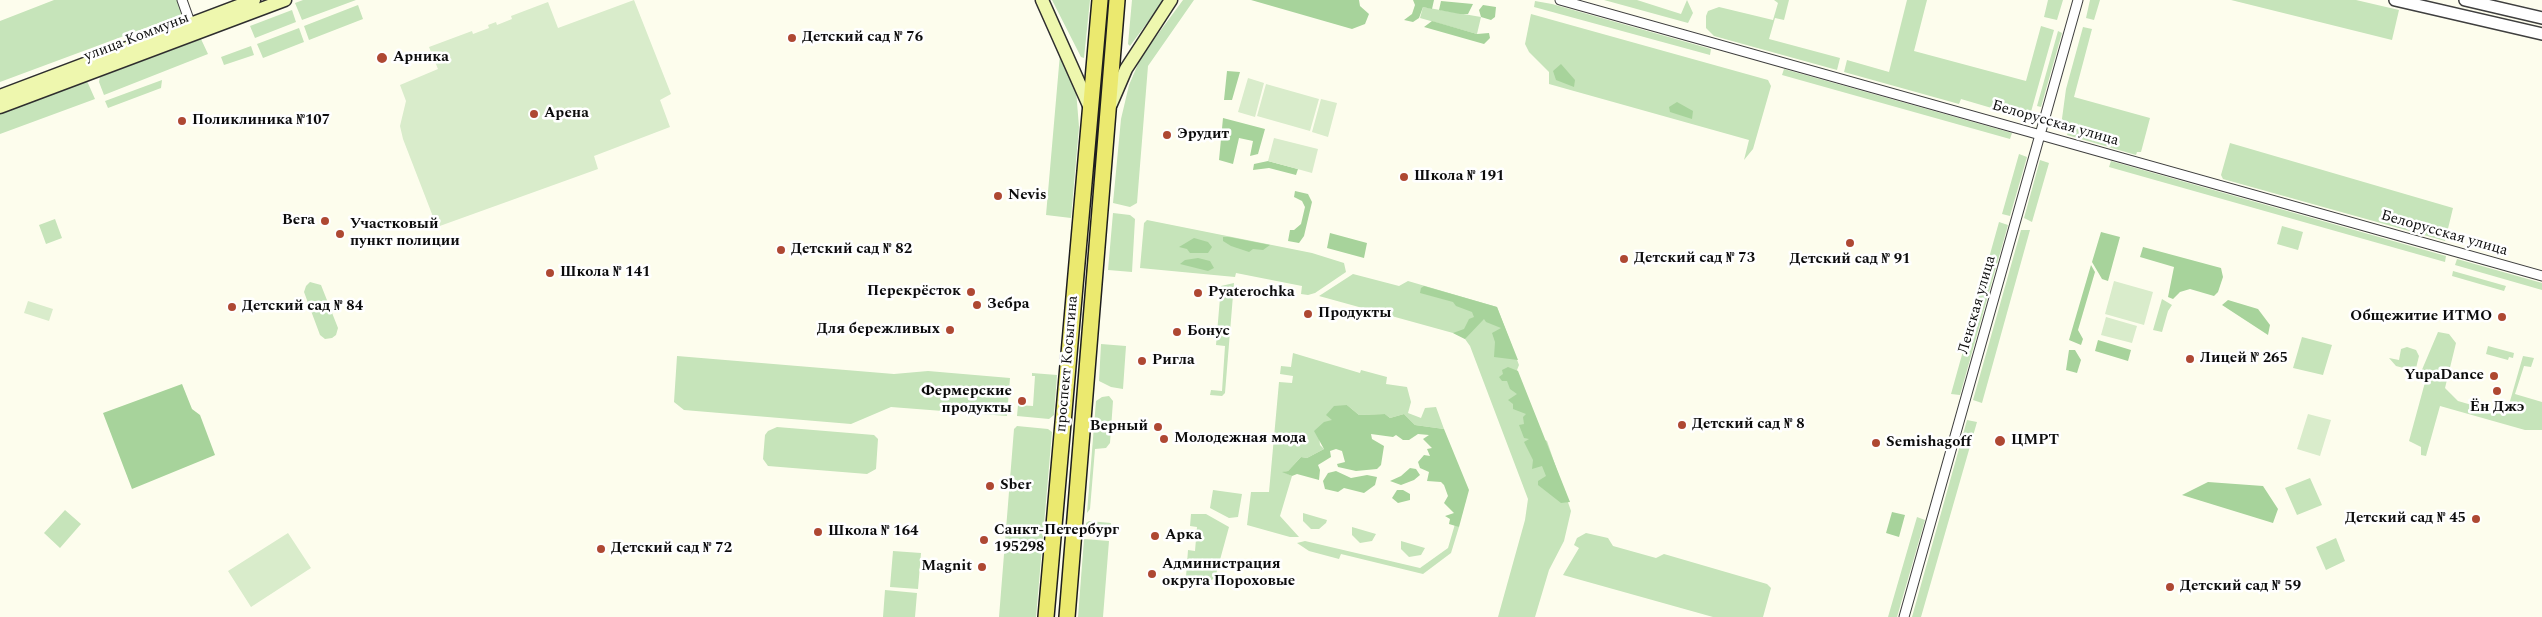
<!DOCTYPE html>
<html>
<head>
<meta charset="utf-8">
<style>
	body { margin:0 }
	canvas { display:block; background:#fdfded }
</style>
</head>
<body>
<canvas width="2542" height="617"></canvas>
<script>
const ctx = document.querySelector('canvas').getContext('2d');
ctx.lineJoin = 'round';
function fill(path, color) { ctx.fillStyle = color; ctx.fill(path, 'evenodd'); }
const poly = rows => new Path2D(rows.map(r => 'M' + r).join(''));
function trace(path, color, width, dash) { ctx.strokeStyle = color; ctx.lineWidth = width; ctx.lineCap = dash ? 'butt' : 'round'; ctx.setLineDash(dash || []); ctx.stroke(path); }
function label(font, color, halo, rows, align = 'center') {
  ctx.font = font + ' Spectral,serif'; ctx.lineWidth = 5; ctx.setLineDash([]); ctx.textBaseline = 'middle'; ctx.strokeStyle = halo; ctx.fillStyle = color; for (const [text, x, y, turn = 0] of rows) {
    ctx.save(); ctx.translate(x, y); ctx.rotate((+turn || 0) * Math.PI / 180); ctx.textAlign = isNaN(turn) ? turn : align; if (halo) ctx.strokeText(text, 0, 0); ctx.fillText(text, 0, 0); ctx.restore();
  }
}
const green = poly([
	[54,0,178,0,183,14,0,82,0,21],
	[303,0,356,0,302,20,295,3],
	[1035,0,1039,0,1076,90,1079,127,1071,218,1046,215,1060,54],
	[1052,0,1090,0,1084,58,1081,57],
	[1132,0,1164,0,1130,46,1128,44],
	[1183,0,1194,0,1148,66,1137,203,1130,207,1113,203,1121,119,1129,85,1141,57],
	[1604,0,1637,0,1681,14,1687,0,1693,13,1688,23],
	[1774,0,1789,0,1784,20,1775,18,1769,39,1840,58,1837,70,1714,36,1706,28,1706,16,1708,11,1719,7,1773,20,1778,3],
	[1907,0,1927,0,1914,51,2026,81,2041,26,2054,30,2029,119,1961,99,1959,104,1844,72,1847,60,1889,72],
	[2048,0,2063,0,2057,20,2044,17],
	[2090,0,2100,0,2094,20,2086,18],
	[2231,0,2356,0,2399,10,2392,40],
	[1535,1,1552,4,1711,49,1710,55,1534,7],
	[358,5,363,19,309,40,304,26],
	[1423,7,1481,17,1477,34,1420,18],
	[292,10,296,22,255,38,250,26],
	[1531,14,1768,80,1771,86,1753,149,1744,160,1749,140,1549,84,1549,72,1529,52,1525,44],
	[2083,27,2092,29,2074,97,2150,118,2141,152,2137,152,2136,155,2067,135,2069,128,2061,126,2066,89],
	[299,28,304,42,263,58,257,44],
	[2058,31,2062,33,2041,107,2037,106],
	[201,39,208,54,104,95,99,82,100,77],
	[251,46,254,55,224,65,221,57],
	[1784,69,2012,133,2010,139,1782,75],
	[162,80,161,88,108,108,105,101],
	[87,81,95,99,0,134,0,114],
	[2230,143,2453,208,2445,241,2223,179,2221,175],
	[2019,154,2027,157,2010,216,2002,214],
	[2040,160,2049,163,2032,222,2024,218],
	[2111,161,2446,256,2445,262,2109,167],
	[1113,213,1130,215,1135,219,1132,272,1108,270],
	[55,219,62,238,46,244,39,225],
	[1147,220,1312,253,1344,263,1346,272,1315,293,1308,295,1301,294,1302,286,1236,273,1235,277,1140,268,1144,223],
	[1999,222,2008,225,1960,395,1951,394],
	[2282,226,2303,232,2298,250,2277,244],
	[2021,230,2030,230,1982,403,1973,400],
	[2457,259,2542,283,2542,290,2455,265],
	[2453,271,2506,286,2504,291,2452,276],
	[1353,274,1399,286,1408,281,1497,307,1519,365,1517,370,1543,439,1547,441,1571,511,1564,541,1549,570,1535,617,1498,617,1525,520,1528,499,1470,346,1465,339,1453,333,1319,296],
	[310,282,321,285,338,328,336,335,332,338,325,339,320,335,304,292,306,286],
	[1234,283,1225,393,1222,396,1210,395,1211,390,1222,391,1225,346,1216,345,1221,286],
	[2162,299,2172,305,2168,311,2162,332,2153,330],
	[2438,332,2449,334,2456,343,2445,388,2458,401,2506,415,2523,356,2534,358,2531,367,2524,366,2515,394,2542,402,2542,430,2525,430,2440,406,2426,456,2421,455,2421,447,2409,441,2427,375,2421,372],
	[2302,337,2332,345,2323,375,2293,368],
	[1101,344,1126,346,1123,389,1111,387,1099,381],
	[2488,346,2514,353,2513,358,2509,357,2508,360,2486,354],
	[2407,347,2416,350,2419,356,2416,368,2411,370,2396,366,2389,358,2399,360,2401,349],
	[1293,353,1360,373,1361,370,1387,377,1386,384,1407,387,1411,402,1408,413,1421,418,1425,408,1436,407,1444,429,1415,425,1404,414,1390,418,1385,414,1359,415,1347,405,1319,436,1320,445,1324,449,1307,458,1301,457,1288,471,1284,472,1292,476,1280,516,1299,537,1290,537,1247,525,1251,492,1269,492,1279,382,1292,383,1293,376,1280,374,1281,366,1291,367],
	[677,356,894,374,928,371,1010,378,1007,416,891,407,851,424,684,410,674,402],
	[1032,373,1057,375,1054,415,1049,419,1017,416,1018,405,1033,406,1035,376,1032,376],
	[1109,396,1113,401,1110,443,1106,448,1095,449,1090,509,1087,513,1096,401,1102,397],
	[1967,420,1977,422,1921,617,1912,617],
	[1017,426,1048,429,1052,432,1036,617,999,617,1014,429],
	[777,427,874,435,878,439,876,469,867,474,768,466,763,459,765,435,768,431],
	[2310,478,2322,505,2297,515,2285,488],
	[1213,490,1242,494,1238,517,1229,518,1210,508],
	[65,510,81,524,60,548,44,533],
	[1303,513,1327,520,1326,523,1319,529,1311,529,1303,521],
	[1191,514,1206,514,1229,527,1215,578,1204,584,1186,577,1188,550,1195,551,1197,527,1190,526],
	[1917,517,1925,520,1897,617,1888,617],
	[1089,521,1111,523,1110,531,1086,528,1086,523],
	[1455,524,1459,527,1451,553,1423,574,1341,554,1339,559,1309,551,1297,543,1305,541,1420,568,1448,548],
	[1352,527,1376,534,1372,541,1360,543,1352,535],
	[1586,533,1608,538,1613,546,1656,558,1664,554,1767,584,1771,588,1763,617,1713,617,1563,575,1579,548,1574,545,1577,538],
	[2336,538,2345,561,2326,570,2316,547],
	[1084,539,1109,541,1103,617,1078,617],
	[1401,541,1425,548,1421,555,1409,557,1401,549],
	[893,551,921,553,918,589,890,587],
	[885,590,917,593,915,617,883,617]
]);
const forest = poly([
	[1251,0,1359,0,1360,6,1369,14,1365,24,1352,29],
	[1413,0,1434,0,1432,9,1423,7,1419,18,1413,22,1404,20,1412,14,1415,5],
	[1441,1,1473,4,1468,14,1460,14,1439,10],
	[1483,5,1496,7,1495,17,1491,20,1481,17,1479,10],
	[1432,21,1477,34,1489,33,1490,38,1484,44,1424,27],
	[1561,64,1575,80,1574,87,1556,80,1553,71],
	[1227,71,1240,72,1232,100,1224,100],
	[1677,102,1693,111,1692,119,1670,112,1669,107],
	[1223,118,1265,129,1258,154,1250,156,1253,141,1239,138,1233,164,1219,160],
	[1268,161,1298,169,1296,175,1269,168,1253,170,1254,164],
	[1295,191,1308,194,1312,202,1304,236,1299,243,1288,241,1290,230,1294,230,1301,224,1305,207,1302,201,1294,197],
	[2101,232,2120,237,2108,281,2102,279,2092,262],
	[1330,233,1367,243,1364,258,1327,248],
	[1223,237,1229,237,1270,245,1263,250,1253,249,1249,252,1231,246,1223,241],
	[1194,238,1208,242,1212,247,1208,253,1190,253,1187,249,1179,247],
	[2143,247,2221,268,2223,277,2218,292,2214,296,2190,289,2180,292,2173,299,2168,297,2174,267,2140,257],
	[1198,258,1210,261,1214,268,1208,271,1180,264,1185,260],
	[2091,265,2095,272,2078,330,2083,339,2081,345,2069,340],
	[1424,286,1497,307,1518,360,1494,357,1495,342,1492,333,1501,328,1486,322,1484,319,1465,339,1453,333,1464,329,1469,319,1474,317,1472,312,1456,306,1453,302,1420,293,1421,288],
	[2228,300,2258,309,2270,325,2268,335,2222,305],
	[2098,340,2131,350,2128,361,2095,351],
	[2069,350,2075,350,2081,360,2077,373,2066,370],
	[1508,367,1518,371,1570,502,1561,503,1538,485,1538,481,1546,476,1542,466,1532,469,1533,460,1524,442,1529,439,1524,438,1519,425,1524,424,1523,417,1526,414,1513,409,1513,404,1508,400,1517,394,1510,389,1507,381,1502,381,1499,377,1503,374,1502,370],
	[182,384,192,409,200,415,215,455,132,489,103,413],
	[1347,405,1359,415,1385,414,1390,418,1404,414,1415,425,1444,429,1469,490,1459,527,1449,524,1450,519,1445,516,1454,513,1444,503,1448,496,1444,485,1441,482,1427,481,1429,472,1420,468,1418,462,1424,455,1430,456,1427,449,1432,448,1423,439,1429,435,1418,434,1409,440,1403,440,1396,435,1393,437,1371,434,1372,439,1384,446,1381,465,1377,469,1356,471,1338,467,1337,464,1345,462,1342,451,1336,449,1330,451,1331,457,1318,465,1320,470,1319,480,1297,474,1292,476,1282,472,1288,471,1301,457,1307,458,1324,449,1314,431,1324,422,1332,420,1326,415,1334,406],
	[1410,468,1416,469,1420,475,1414,480,1401,485,1390,481,1401,476],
	[1336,471,1351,478,1367,475,1377,477,1375,485,1364,493,1344,488,1338,492,1325,489,1323,481,1328,473],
	[2208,482,2263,486,2278,509,2273,523,2182,495],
	[1397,490,1403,490,1410,494,1410,500,1398,503,1392,498],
	[1892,512,1905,515,1899,537,1886,533]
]);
const pitch = poly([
	[634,0,671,94,660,100,670,127,594,156,598,169,437,227,403,139,400,126,406,101,400,85,438,69,429,47,472,31,473,34,489,28,488,25,496,22,497,25,512,19,511,16,548,2,558,28],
	[1248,78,1264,83,1255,117,1238,112],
	[1266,84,1319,99,1310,131,1257,116],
	[1321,99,1337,103,1328,137,1312,132],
	[1274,138,1318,149,1312,173,1268,161],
	[2114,281,2153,292,2144,325,2105,314],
	[28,301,53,309,49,321,24,313],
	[2106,317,2137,326,2132,343,2101,335],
	[2308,414,2331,420,2320,456,2297,449],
	[288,533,311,568,251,607,228,571]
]);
const minor = poly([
	[182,0,192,28],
	[1560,0,2542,276],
	[1904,617,2078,0]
]);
const tertiary = poly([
	[2395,0,2542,34],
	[2465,0,2542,18]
]);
const secondary = poly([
	[1042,0,1091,110],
	[0,96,254,0],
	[1111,104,1126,69,1171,0],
	[0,107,285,0]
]);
const primary = poly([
	[1046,617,1100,0],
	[1067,617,1117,0]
]);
const markers = [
	[792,38,5,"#ae4832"],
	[382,58,6,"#ae4832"],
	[534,114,5,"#ae4832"],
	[182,121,5,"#ae4832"],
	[1167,135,5,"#ae4832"],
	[1404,177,5,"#ae4832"],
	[998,196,5,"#ae4832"],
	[325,221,5,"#ae4832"],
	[340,234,5,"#ae4832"],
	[1850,243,5,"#ae4832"],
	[781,250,5,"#ae4832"],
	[1624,259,5,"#ae4832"],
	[550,273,5,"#ae4832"],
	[971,292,5,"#ae4832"],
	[1198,293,5,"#ae4832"],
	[977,305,5,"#ae4832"],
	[232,307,5,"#ae4832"],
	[1308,314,5,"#ae4832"],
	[2502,317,5,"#ae4832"],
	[950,330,5,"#ae4832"],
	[1177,332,5,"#ae4832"],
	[2190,359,5,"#ae4832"],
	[1142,361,5,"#ae4832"],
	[2494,376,5,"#ae4832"],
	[2497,391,5,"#ae4832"],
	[1022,401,5,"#ae4832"],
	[1682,425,5,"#ae4832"],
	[1158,427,5,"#ae4832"],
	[1164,439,5,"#ae4832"],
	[2000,441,6,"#ae4832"],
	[1876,443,5,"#ae4832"],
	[990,486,5,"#ae4832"],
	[2476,519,5,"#ae4832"],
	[818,532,5,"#ae4832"],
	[1155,536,5,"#ae4832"],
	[984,540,5,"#ae4832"],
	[601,549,5,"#ae4832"],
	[982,567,5,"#ae4832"],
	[1152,574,5,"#ae4832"],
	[2170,587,5,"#ae4832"]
];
const streetNames = [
	["улица Коммуны",137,38,-21],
	["Белорусская улица",2055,124,16],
	["Белорусская улица",2444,234,16],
	["Ленская улица",1978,305,-74],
	["проспект Косыгина",1068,364,-85]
];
const poiNames = [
	["Детский сад № 76",802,38],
	["Арника",393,58],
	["Арена",544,114],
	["Поликлиника №107",192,121],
	["Эрудит",1177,135],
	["Школа № 191",1414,177],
	["Nevis",1008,196],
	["Вега",315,221,"right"],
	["Участковый",350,225],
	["пункт полиции",350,242],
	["Детский сад № 82",791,250],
	["Детский сад № 73",1634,259],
	["Детский сад № 91",1850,260,"center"],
	["Школа № 141",560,273],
	["Перекрёсток",961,292,"right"],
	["Pyaterochka",1208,293],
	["Зебра",987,305],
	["Детский сад № 84",242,307],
	["Продукты",1318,314],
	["Общежитие ИТМО",2492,317,"right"],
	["Для бережливых",940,330,"right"],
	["Бонус",1187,332],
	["Лицей № 265",2200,359],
	["Ригла",1152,361],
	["YupaDance",2484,376,"right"],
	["Фермерские",1012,392,"right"],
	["продукты",1012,409,"right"],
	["Ён Джэ",2497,408,"center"],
	["Детский сад № 8",1692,425],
	["Верный",1148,427,"right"],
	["Молодежная мода",1174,439],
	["ЦМРТ",2011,441],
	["Semishagoff",1886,443],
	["Sber",1000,486],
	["Детский сад № 45",2466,519,"right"],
	["Санкт-Петербург",994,531],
	["195298",994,548],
	["Школа № 164",828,532],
	["Арка",1165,536],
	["Детский сад № 72",611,549],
	["Администрация",1162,565],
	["округа Пороховые",1162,582],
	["Magnit",972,567,"right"],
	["Детский сад № 59",2180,587]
];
fill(green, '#c6e4ba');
fill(forest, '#a7d39b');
fill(pitch, '#d9eccb');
trace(minor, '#3f3f3f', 11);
trace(tertiary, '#3f3f3f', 14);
trace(secondary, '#2e2e2e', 15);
trace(primary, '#1d1d1d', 18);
trace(minor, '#fff', 9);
trace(tertiary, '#fff', 11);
trace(secondary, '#eef7ae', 12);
trace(primary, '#ebe96f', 15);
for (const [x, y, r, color] of markers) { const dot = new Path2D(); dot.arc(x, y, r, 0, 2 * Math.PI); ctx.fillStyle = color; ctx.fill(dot); trace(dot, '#fff', 2); }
label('15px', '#0c0c0c', '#fff', streetNames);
label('bold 15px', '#0c0c0c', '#fff', poiNames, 'left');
</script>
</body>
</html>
